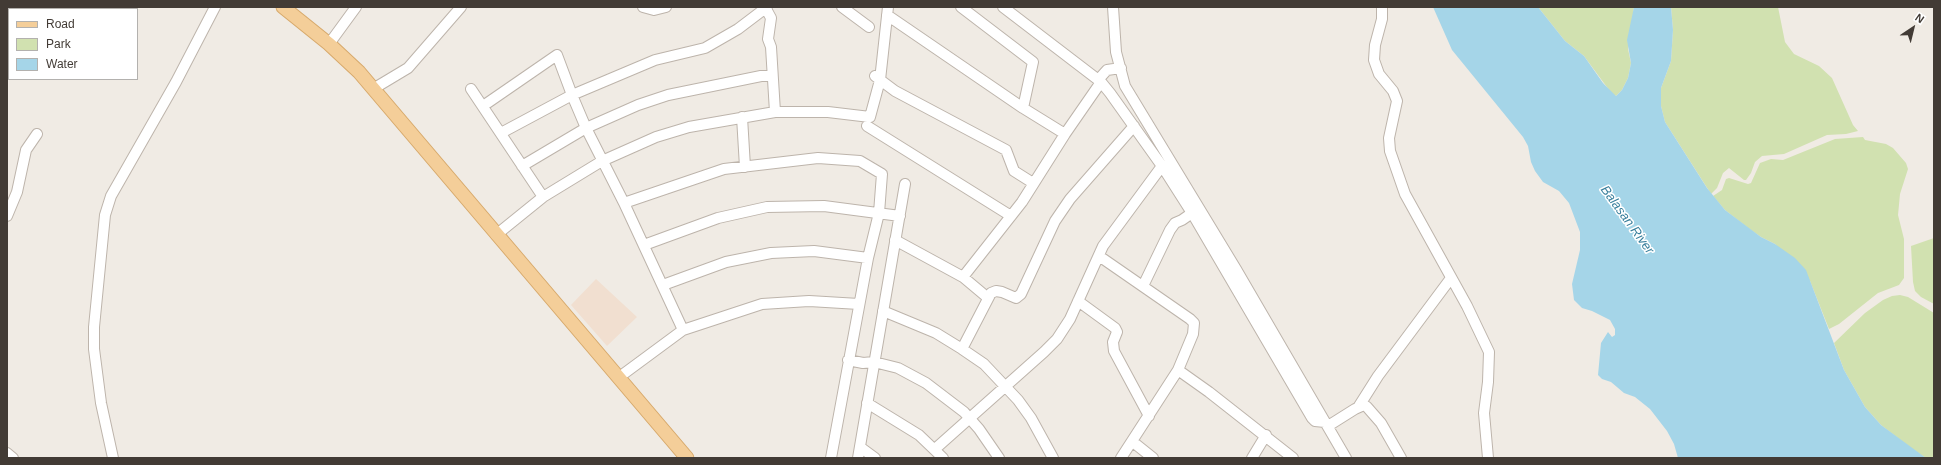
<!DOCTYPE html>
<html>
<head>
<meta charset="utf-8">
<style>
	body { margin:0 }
	#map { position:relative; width:1941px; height:465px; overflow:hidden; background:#f0ebe4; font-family:Helvetica,sans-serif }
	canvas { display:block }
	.frame { position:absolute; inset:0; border:8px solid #423b35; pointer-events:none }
	.legend { position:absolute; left:8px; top:8px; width:130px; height:72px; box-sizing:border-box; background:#fff; border:1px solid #b3b1ae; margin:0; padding:5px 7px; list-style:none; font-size:12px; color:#423b35 }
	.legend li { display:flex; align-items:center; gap:8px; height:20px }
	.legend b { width:20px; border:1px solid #b3b1ae }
	.north { position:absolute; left:1893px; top:8px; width:40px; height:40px; -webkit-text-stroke:3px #fff; paint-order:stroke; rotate:35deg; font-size:11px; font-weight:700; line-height:16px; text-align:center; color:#423b35 }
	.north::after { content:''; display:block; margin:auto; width:14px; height:18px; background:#423b35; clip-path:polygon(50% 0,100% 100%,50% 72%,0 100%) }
</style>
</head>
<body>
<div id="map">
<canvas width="1941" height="465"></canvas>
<div class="frame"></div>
<ul class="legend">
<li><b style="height:5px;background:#f4ce99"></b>Road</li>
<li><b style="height:11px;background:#d1e1b0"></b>Park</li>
<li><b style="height:11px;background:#a5d5e8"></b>Water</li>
</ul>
<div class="north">N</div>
</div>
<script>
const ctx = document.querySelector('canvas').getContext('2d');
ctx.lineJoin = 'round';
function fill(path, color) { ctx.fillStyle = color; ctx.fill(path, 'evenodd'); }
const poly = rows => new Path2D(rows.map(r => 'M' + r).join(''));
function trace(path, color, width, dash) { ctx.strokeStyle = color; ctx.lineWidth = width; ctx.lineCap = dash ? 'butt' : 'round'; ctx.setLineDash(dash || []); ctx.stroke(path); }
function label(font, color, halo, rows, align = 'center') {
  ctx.font = font + ' Helvetica,sans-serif'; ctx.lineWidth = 3; ctx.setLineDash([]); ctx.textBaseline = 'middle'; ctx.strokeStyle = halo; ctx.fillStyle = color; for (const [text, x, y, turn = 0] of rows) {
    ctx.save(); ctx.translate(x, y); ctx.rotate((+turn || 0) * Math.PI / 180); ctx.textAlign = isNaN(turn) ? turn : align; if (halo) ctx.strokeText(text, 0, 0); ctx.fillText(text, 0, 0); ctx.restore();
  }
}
const commercial = poly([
	[596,279,637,317,607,346,571,305]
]);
const green = poly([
	[1538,7,1634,7,1628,49,1631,63,1628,78,1622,90,1616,96,1612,94,1584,56,1565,41],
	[1671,7,1778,7,1785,42,1794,54,1819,66,1832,78,1853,125,1858,131,1846,134,1827,135,1784,154,1762,156,1755,162,1751,173,1746,180,1744,180,1729,168,1723,173,1717,188,1711,194,1665,122,1661,106,1661,88,1671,61,1673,30],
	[1863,137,1865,140,1886,144,1893,148,1906,163,1908,169,1900,194,1898,215,1904,239,1904,278,1899,285,1878,293,1839,324,1829,329,1810,281,1775,244,1761,237,1748,228,1725,210,1713,196,1722,190,1726,179,1729,178,1748,184,1751,183,1760,163,1771,159,1783,160,1835,139],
	[1934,238,1934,304,1921,297,1915,291,1913,282,1911,246],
	[1900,295,1908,297,1934,313,1934,458,1926,458,1912,449,1881,425,1865,407,1844,370,1834,343,1865,313,1883,300,1892,296]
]);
const water = poly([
	[1433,7,1538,7,1565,41,1584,56,1603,83,1616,96,1622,90,1628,78,1631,63,1627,40,1634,7,1671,7,1673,30,1671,61,1661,88,1661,106,1665,122,1707,188,1725,210,1761,237,1775,244,1795,258,1806,270,1844,370,1865,407,1881,425,1926,458,1678,458,1674,444,1667,431,1650,409,1635,397,1624,393,1611,382,1602,379,1598,375,1601,343,1608,332,1612,337,1615,335,1615,329,1610,320,1592,311,1582,308,1574,300,1572,284,1580,250,1580,232,1569,203,1559,191,1543,182,1535,171,1531,162,1528,146,1523,137,1452,50]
]);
const minor = poly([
	[643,7,654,10,666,7],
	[765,7,771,18,768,39,771,47,775,112],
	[842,7,869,27],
	[961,7,1033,62,1023,108],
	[1003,7,1101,82,1110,93,1162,166,1192,213,1312,418,1315,421,1325,422],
	[1113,7,1116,52,1125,86,1236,269,1346,458],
	[1382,7,1382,19,1375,45,1374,60,1379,74,1393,91,1397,101,1389,138,1390,151,1405,194,1467,306,1489,352,1488,382,1484,413,1488,458],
	[887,15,1023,108,1065,134],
	[329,44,356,7],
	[875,76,895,91,1006,150,1014,171,1033,183],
	[1098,80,1107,70,1121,68],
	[373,89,408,68,461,7],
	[471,89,543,197],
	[483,106,557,55,572,95,501,133],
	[742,117,745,167],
	[867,126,1011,216],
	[522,166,586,128,638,105,668,95,761,76,772,76],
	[624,203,724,169,818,158,860,161,882,174,879,213,868,258],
	[7,216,17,192,26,150,37,134],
	[496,235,543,197,602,161,656,137,689,127,775,112,828,112,870,117,880,80,888,7],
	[895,240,963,277,988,298],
	[644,245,718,218,767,207,824,206,900,216],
	[1099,256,1190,319,1194,323,1193,334,1178,370,1121,458],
	[963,277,1022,202,1065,134,1101,82],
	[663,285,726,262,771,253,814,251,868,258,831,458],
	[1143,286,1170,230,1175,223,1182,220,1192,213],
	[1078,301,1115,328,1117,332,1113,342,1114,351,1149,416],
	[883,311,936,333,962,349,984,364,1018,400,1031,418,1053,458],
	[683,330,624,203,586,128,572,95,655,60,705,48,738,29,767,7],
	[962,349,991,293,996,291,1002,292,1016,298,1021,294,1055,221,1070,199,1134,126],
	[848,360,863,363,874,362,898,368,926,383,964,412,979,429,999,458],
	[1178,370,1209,392,1293,458],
	[618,378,683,330,762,304,809,301,859,304],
	[867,403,919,435,943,458],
	[1359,406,1378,376,1451,278],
	[1328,426,1355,409,1364,405,1367,407,1381,423,1401,458],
	[1133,442,1153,458],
	[860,447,875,458],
	[935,449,1044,352,1057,339,1070,319,1103,246,1162,166],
	[7,453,13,458],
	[113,458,101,403,94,349,94,327,105,215,111,196,176,82,215,7],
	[858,458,905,184],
	[1252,458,1266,435]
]);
const major = poly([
	[283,7,329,44,359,72,687,458]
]);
const waterNames = [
	["Balasan River",1627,220,54]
];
fill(commercial, '#f1dfd0');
fill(green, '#d1e1b0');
fill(water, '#a5d5e8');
trace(minor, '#bdb4ab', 12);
trace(major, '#d7a96b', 15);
trace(minor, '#fff', 10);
trace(major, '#f4ce99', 13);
label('italic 13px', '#377e9b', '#fff', waterNames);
</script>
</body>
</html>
